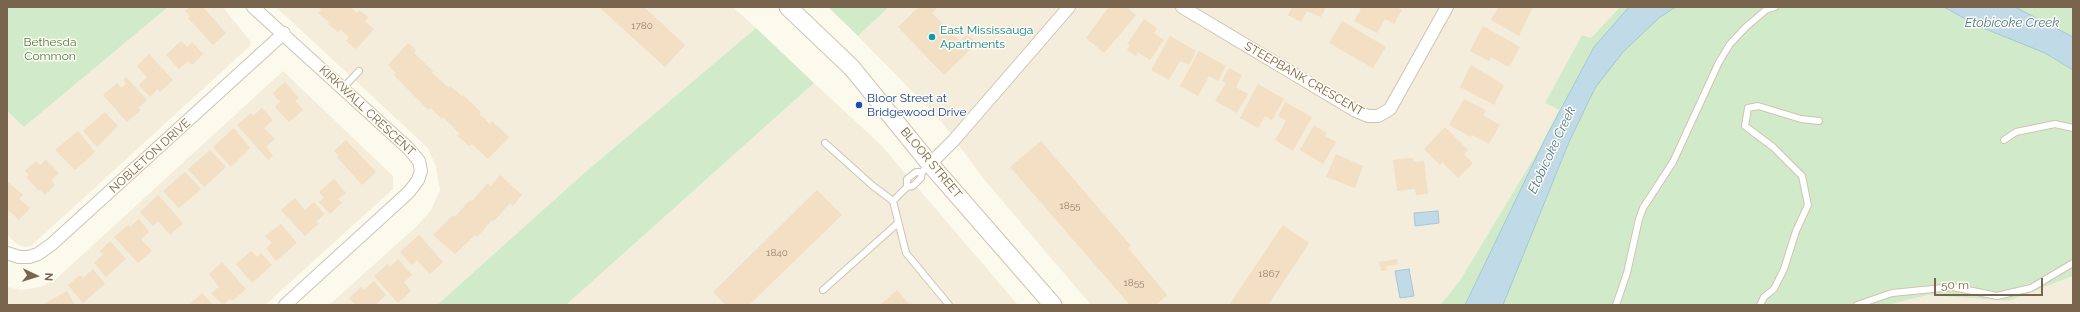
<!DOCTYPE html>
<html>
<head>
<meta charset="utf-8">
<style>
	body { margin:0 }
	#map { position:relative; width:2080px; height:312px; overflow:hidden; background:#fcf9ed; font-family:Raleway,sans-serif }
	canvas { display:block }
	.frame { position:absolute; inset:0; border:8px solid #79654e; pointer-events:none }
	.north { position:absolute; left:16px; top:256px; width:40px; height:40px; -webkit-text-stroke:3px #fffcf3; paint-order:stroke; rotate:94deg; font-size:11px; font-weight:700; line-height:16px; text-align:center; color:#79654e }
	.north::after { content:''; display:block; margin:auto; width:14px; height:18px; background:#79654e; clip-path:polygon(50% 0,100% 100%,50% 72%,0 100%) }
	.scale { position:absolute; left:1934px; top:278px; width:109px; height:18px; box-sizing:border-box; border:2px solid #79654e; border-top:0; padding-left:5px; font-size:12px; line-height:14px; white-space:nowrap; color:#79654e; -webkit-text-stroke:3px #fffcf3; paint-order:stroke }
</style>
</head>
<body>
<div id="map">
<canvas width="2080" height="312"></canvas>
<div class="frame"></div>
<div class="north">N</div>
<div class="scale">50 m</div>
</div>
<script>
const ctx = document.querySelector('canvas').getContext('2d');
ctx.lineJoin = 'round';
function fill(path, color) { ctx.fillStyle = color; ctx.fill(path, 'evenodd'); }
const poly = rows => new Path2D(rows.map(r => 'M' + r).join(''));
function trace(path, color, width, dash) { ctx.strokeStyle = color; ctx.lineWidth = width; ctx.lineCap = dash ? 'butt' : 'round'; ctx.setLineDash(dash || []); ctx.stroke(path); }
function label(font, color, halo, rows, align = 'center') {
  ctx.font = font + ' Raleway,sans-serif'; ctx.lineWidth = 3; ctx.setLineDash([]); ctx.textBaseline = 'middle'; ctx.strokeStyle = halo; ctx.fillStyle = color; for (const [text, x, y, turn = 0] of rows) {
    ctx.save(); ctx.translate(x, y); ctx.rotate((+turn || 0) * Math.PI / 180); ctx.textAlign = isNaN(turn) ? turn : align; if (halo) ctx.strokeText(text, 0, 0); ctx.fillText(text, 0, 0); ctx.restore();
  }
}
const residential = poly([
	[168,7,223,7,251,42,250,46,31,246,24,247,17,244,7,235,7,111,24,127],
	[276,7,733,7,756,28,583,174,437,305,329,305,416,227,431,210,440,190,436,167,428,148],
	[889,7,1620,7,1591,38,1582,35,1546,103,1560,109,1541,146,1459,282,1440,305,1091,305,982,177,941,121,858,36],
	[283,71,393,176,393,189,265,305,7,305,7,287,21,290,41,287,56,279],
	[814,83,880,144,1018,305,566,305],
	[2073,276,2073,305,1888,305,1928,295,2009,301]
]);
const green = poly([
	[7,7,168,7,24,127,7,111],
	[828,7,889,7,858,36],
	[1620,7,2073,7,2073,276,2009,301,1928,295,1888,305,1440,305,1459,282,1541,146,1559,110,1545,103,1582,35,1591,38],
	[756,28,814,83,566,305,437,305,583,174]
]);
const water = poly([
	[1629,7,1676,7,1660,17,1623,52,1595,88,1569,142,1503,305,1465,305,1546,137,1594,47,1629,7],
	[1944,7,2015,7,2073,37,2073,70,2045,53,1978,26,1944,7],
	[1438,211,1439,223,1415,226,1414,213,1438,211],
	[1409,269,1414,296,1400,298,1395,271,1409,269]
]);
const building = poly([
	[190,7,203,7,226,33,213,45,188,18,190,16,185,11],
	[318,7,350,7,357,13,359,10,368,17,365,21,374,29,356,49,346,41,349,37,340,29,338,32,328,24,329,22,318,13,321,10],
	[599,7,644,7,685,45,665,67],
	[919,7,938,7,932,13,960,41,967,34,977,43,944,75,898,27],
	[1109,7,1127,7,1136,15,1104,53,1086,38],
	[1292,7,1326,7,1321,17,1307,11,1301,22,1288,15],
	[1356,7,1397,7,1402,10,1394,24,1385,19,1377,33,1354,21,1361,9],
	[1498,7,1533,7,1519,36,1491,20],
	[1144,19,1157,28,1154,33,1164,40,1150,60,1138,52,1136,56,1127,50,1130,45,1127,44],
	[1342,21,1386,47,1373,68,1329,43],
	[1483,26,1520,47,1509,67,1491,57,1489,61,1470,51],
	[1170,36,1196,51,1189,65,1180,61,1169,80,1151,70],
	[181,41,187,47,192,42,203,54,192,65,188,61,179,69,166,55],
	[408,43,416,50,414,53,433,71,432,73,449,88,450,86,462,96,463,95,481,112,479,114,490,124,492,121,509,137,488,159,472,144,469,146,458,136,460,134,443,117,442,119,431,108,428,110,394,75,396,73,388,65],
	[1199,51,1226,66,1218,81,1209,76,1198,96,1180,86],
	[149,54,173,80,160,92,158,89,150,97,139,85,147,77,137,66],
	[1471,65,1504,85,1494,105,1460,87],
	[1229,68,1242,75,1236,87,1248,94,1237,113,1215,101,1226,83,1222,81],
	[126,77,147,100,138,108,141,110,127,122,103,95,117,83,121,88,126,84,123,80],
	[285,82,299,98,295,101,303,110,289,122,275,107,280,102,273,93],
	[1258,84,1284,99,1272,120,1265,116,1258,128,1240,118],
	[1464,99,1486,110,1483,115,1500,125,1489,144,1472,135,1471,137,1449,125],
	[1285,102,1312,117,1293,151,1275,140,1286,121,1278,116],
	[262,108,273,120,264,128,275,139,266,147,273,156,268,160,237,125,251,113,253,116],
	[105,112,118,126,97,147,83,131],
	[1314,125,1327,133,1325,136,1336,142,1323,164,1300,150],
	[1445,127,1468,150,1464,154,1473,163,1458,178,1442,162,1440,165,1424,149],
	[234,128,250,148,231,167,213,147],
	[78,131,95,152,75,170,55,150],
	[346,140,376,172,362,185,337,157,339,156,334,151],
	[1041,141,1131,246,1128,248,1167,295,1156,305,1130,305,1010,167],
	[210,150,226,167,204,187,188,169],
	[1336,154,1363,166,1355,188,1326,177],
	[1409,158,1413,158,1414,162,1424,161,1428,194,1416,195,1415,189,1397,191,1393,160],
	[46,160,59,173,51,180,55,185,45,195,40,190,39,191,26,177,29,175,25,171,36,161,40,165],
	[185,172,201,189,179,208,163,191],
	[500,175,522,195,513,206,510,203,494,221,492,220,477,237,475,235,455,254,433,235,453,215,455,217,470,200,472,201,488,183,491,186],
	[334,179,346,193,338,199,342,203,330,214,319,202,324,198,319,192],
	[8,182,23,195,19,199,30,208,19,220,7,209],
	[817,190,842,215,749,305,726,305,713,292],
	[158,195,183,223,170,235,158,221,153,226,140,212],
	[295,198,305,210,314,202,324,214,316,222,318,224,305,236,281,210],
	[139,219,149,232,141,239,152,251,138,263,114,237,128,225,130,227],
	[281,224,297,243,276,261,266,248,272,243,265,236],
	[1283,225,1309,243,1268,305,1229,305],
	[419,235,443,262,430,274,417,260,412,265,400,252],
	[110,241,126,259,106,277,94,263,103,254,100,251],
	[251,251,257,257,261,253,272,265,252,283,236,264],
	[398,259,412,275,404,282,411,291,398,303,374,276,388,264,390,267],
	[1397,259,1398,264,1386,266,1387,270,1381,271,1379,262],
	[222,262,246,289,232,301,230,299,223,305,211,293,219,287,209,274],
	[93,269,105,284,83,303,68,285,80,275,83,278],
	[374,281,386,295,375,305,356,305,349,298,361,287,364,290],
	[897,290,910,305,880,305],
	[67,291,75,305,42,305],
	[202,293,213,305,190,304]
]);
const service = poly([
	[343,88,359,71],
	[2004,140,2016,132,2055,124,2073,128],
	[825,143,873,186,893,201,907,187,907,179,916,172,922,172,929,165],
	[907,187,913,186,921,178,922,172],
	[893,201,906,253,949,305],
	[823,290,898,223],
	[1616,305,1627,273,1639,219,1643,208,1673,162,1719,62,1730,44,1746,27,1766,10,1775,7],
	[1760,305,1764,297,1774,289,1784,269,1796,231,1808,205,1802,176,1773,147,1745,126,1748,108,1758,106,1801,119,1819,121],
	[1857,305,1892,293,1953,287,1997,296,2031,288,2073,263]
]);
const minor = poly([
	[253,7,408,148,419,161,421,171,418,180,409,192,285,305],
	[1182,7,1356,111,1368,116,1378,116,1390,109,1447,7],
	[930,164,954,140,1069,7],
	[7,253,19,257,29,257,38,254,52,244,284,33]
]);
const secondary = poly([
	[788,7,852,68,930,164,1053,305]
]);
const markers = [
	[932,37,4,"#0f9aa8"],
	[859,105,4,"#1a4fb4"]
];
const numberNames = [
	["1780",642,26],
	["1855",1070,206],
	["1840",777,253],
	["1867",1269,274],
	["1855",1134,283]
];
const cultureNames = [
	["East Mississauga",940,30],
	["Apartments",940,44]
];
const parkNames = [
	["Bethesda",50,42],
	["Common",50,56]
];
const streetNames = [
	["STEEPBANK CRESCENT",1304,79,30],
	["KIRKWALL CRESCENT",367,111,43],
	["NOBLETON DRIVE",150,156,-42],
	["BLOOR STREET",931,163,50]
];
const transitNames = [
	["Bloor Street at",867,98],
	["Bridgewood Drive",867,112]
];
const waterNames = [
	["Etobicoke Creek",2012,23],
	["Etobicoke Creek",1552,150,-65]
];
fill(residential, '#f4eddb');
fill(green, '#d1ebca');
fill(water, '#c0dae7');
trace(water, '#a7c7d8', 1);
fill(building, '#f2dfc4');
trace(service, '#d0c4b1', 8);
trace(minor, '#d0c4b1', 14);
trace(secondary, '#d3c5af', 19);
trace(service, '#fff', 6);
trace(minor, '#fff', 12);
trace(secondary, '#fff', 17);
for (const [x, y, r, color] of markers) { const dot = new Path2D(); dot.arc(x, y, r, 0, 2 * Math.PI); ctx.fillStyle = color; ctx.fill(dot); trace(dot, '#fffcf3', 1.5); }
label('10px', '#97846c', null, numberNames);
label('12px', '#0d838f', '#fffcf3', cultureNames, 'left');
label('12px', '#4c7e46', '#fffcf3', parkNames);
label('12px', '#79654e', '#fffcf3', streetNames);
label('12px', '#164399', '#fffcf3', transitNames, 'left');
label('italic 13px', '#4c7992', '#fffcf3', waterNames);
</script>
</body>
</html>
